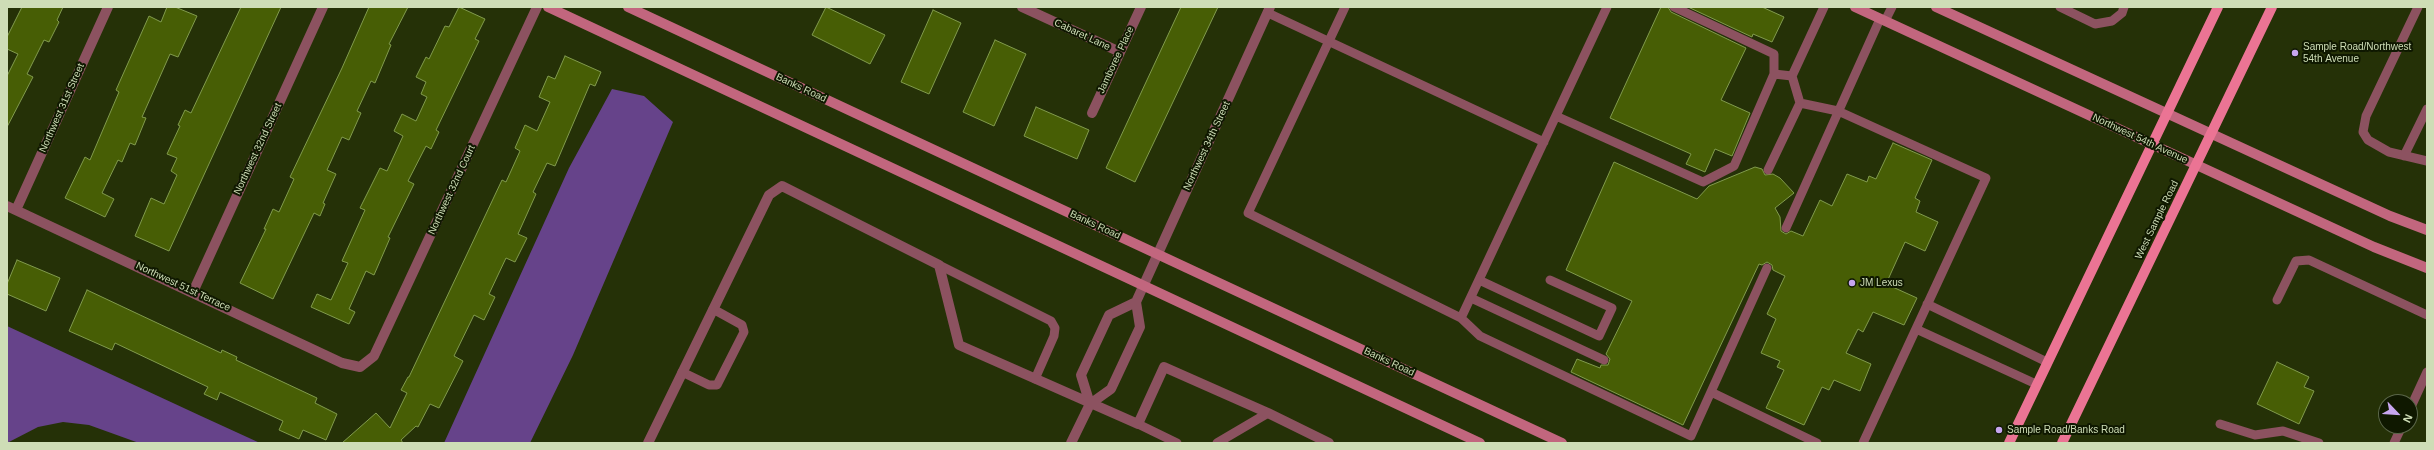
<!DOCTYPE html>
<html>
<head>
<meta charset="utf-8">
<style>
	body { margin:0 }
	#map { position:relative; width:2434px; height:450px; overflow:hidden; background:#253107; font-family:Helvetica,sans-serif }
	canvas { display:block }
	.frame { position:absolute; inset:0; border:8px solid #ceddb6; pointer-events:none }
	.north { position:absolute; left:2378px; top:394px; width:40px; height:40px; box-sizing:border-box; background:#0f1800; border:1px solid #5b6749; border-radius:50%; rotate:115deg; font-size:11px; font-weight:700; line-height:16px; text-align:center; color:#ceddb6 }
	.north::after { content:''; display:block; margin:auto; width:14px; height:18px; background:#c7a6ef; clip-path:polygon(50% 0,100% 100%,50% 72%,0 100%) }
</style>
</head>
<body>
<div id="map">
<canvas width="2434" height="450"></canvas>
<div class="frame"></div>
<div class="north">N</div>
</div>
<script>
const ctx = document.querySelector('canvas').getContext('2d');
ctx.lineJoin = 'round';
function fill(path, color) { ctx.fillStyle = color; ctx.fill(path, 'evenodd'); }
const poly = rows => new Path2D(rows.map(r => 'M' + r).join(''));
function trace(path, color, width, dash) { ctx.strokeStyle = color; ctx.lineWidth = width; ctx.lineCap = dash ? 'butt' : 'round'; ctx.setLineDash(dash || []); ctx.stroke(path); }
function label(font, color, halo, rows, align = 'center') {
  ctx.font = font + ' Helvetica,sans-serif'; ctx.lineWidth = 4; ctx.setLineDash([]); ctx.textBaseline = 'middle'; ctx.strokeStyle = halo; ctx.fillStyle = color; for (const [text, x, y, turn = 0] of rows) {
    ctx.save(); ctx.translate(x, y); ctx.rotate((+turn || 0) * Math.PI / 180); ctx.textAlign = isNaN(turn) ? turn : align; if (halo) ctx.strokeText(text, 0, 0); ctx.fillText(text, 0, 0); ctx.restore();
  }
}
const water = poly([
	[612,89,644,96,673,122,573,355,530,443,444,443,569,168],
	[7,326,201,416,260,443,139,443,89,425,63,422,38,427,7,443]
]);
const building = poly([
	[22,7,63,7,57,20,59,22,49,42,44,40,27,74,33,77,7,127,7,76,18,54,7,49,7,37,22,7],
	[167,7,175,7,197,16,178,57,170,54,142,117,146,118,135,145,130,143,122,162,118,160,102,193,114,199,105,217,65,198,85,157,90,160,119,92,116,90,149,16,161,22,167,7],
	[241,7,281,7,169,251,135,236,151,198,164,204,177,175,171,171,177,158,167,154,180,126,178,125,185,110,191,113,241,7],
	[369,7,408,7,389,44,391,45,375,83,371,81,357,111,361,113,349,140,342,137,327,170,336,174,323,203,325,204,320,216,314,213,273,299,240,283,266,229,264,229,273,209,279,212,294,179,290,177,342,68,369,7],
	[459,7,485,19,475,39,479,41,436,130,439,132,431,149,426,146,408,181,414,184,388,237,390,238,374,275,366,271,349,309,355,312,349,324,311,307,317,294,331,300,348,263,342,261,365,210,360,208,380,168,387,171,403,136,394,131,402,114,416,121,427,97,421,94,426,82,416,77,426,57,429,59,445,26,449,27,459,7],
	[826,7,885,35,870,64,812,35,826,7],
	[1181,7,1218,7,1135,182,1106,168,1181,7],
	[1661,7,1668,7,1671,12,1746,48,1721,100,1750,113,1732,156,1715,149,1705,172,1686,164,1691,154,1610,118,1661,7],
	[1688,7,1762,7,1784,17,1772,42,1753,34,1752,37,1688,7],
	[933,10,961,23,929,94,901,82,933,10],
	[995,40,1026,54,994,126,963,112,995,40],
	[565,56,601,72,595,86,590,84,555,166,547,163,533,192,536,194,518,234,527,238,515,262,506,258,489,294,495,297,484,320,474,315,454,356,463,361,439,408,430,404,418,427,416,426,401,440,403,443,342,443,376,413,390,428,407,393,401,390,408,377,409,377,502,180,506,182,520,151,515,148,525,125,537,131,550,102,539,97,548,76,555,79,565,56],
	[1036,107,1089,130,1077,159,1024,136,1036,107],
	[1893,143,1932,160,1915,198,1920,201,1916,212,1938,222,1925,251,1905,242,1886,284,1917,298,1904,325,1873,312,1863,332,1858,329,1846,353,1871,364,1860,391,1834,380,1829,390,1822,387,1804,425,1766,408,1784,370,1777,367,1780,361,1761,353,1776,319,1767,314,1785,276,1773,270,1772,265,1767,262,1762,265,1759,264,1683,425,1571,372,1577,359,1600,368,1601,365,1608,365,1610,359,1606,354,1632,301,1566,270,1614,162,1697,199,1709,186,1755,167,1762,169,1765,175,1773,174,1780,178,1794,193,1775,208,1780,217,1781,231,1786,234,1791,231,1803,236,1820,200,1832,206,1847,174,1867,182,1869,176,1876,179,1893,143],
	[17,260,60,278,46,311,7,294,7,284,17,260],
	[87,290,221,353,222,350,237,357,236,360,317,398,315,403,337,414,326,440,303,430,299,439,279,430,283,421,220,392,217,400,204,394,208,387,115,343,112,350,69,331,87,290],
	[2277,362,2309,377,2304,387,2314,391,2299,424,2257,404,2277,362]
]);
const lane = poly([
	[1345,7,1248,213,1461,318,1607,7],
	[1674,7,1774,54,1774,74],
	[2060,7,2095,24,2112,21,2122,13,2124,7],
	[2418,7,2366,116,2363,132,2368,140,2389,152,2427,161],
	[1268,13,1544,142],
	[1885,21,1892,7],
	[1800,103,1838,111,1986,178,1863,443],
	[1556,116,1703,182,1734,166,1774,74,1792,76],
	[2404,156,2427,109],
	[1768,170,1800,103,1792,76,1824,7],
	[1786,228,1880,19],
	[939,265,1051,321,1055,328,1054,336,1035,379],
	[1479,280,1599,336,1612,308,1550,280],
	[1471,298,1604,360],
	[2277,300,2296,261,2309,260,2427,315],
	[1927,304,2047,362],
	[1461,318,1480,336,1691,436,1767,268],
	[1916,329,2036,384],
	[682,372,709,385,717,385,744,332,742,325,713,309],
	[1711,392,1817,443],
	[2410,409,2427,372],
	[1138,424,1177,443],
	[2220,424,2255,435,2283,431,2319,443],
	[1217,443,1268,413],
	[2394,443,2402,426]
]);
const street = poly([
	[1022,7,1120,52],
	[1092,113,1141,7],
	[7,206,342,363,360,367,374,356,537,7],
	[16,210,108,7],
	[193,292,323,7],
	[1090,404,1081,375,1109,315,1136,302],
	[648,443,769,195,782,186,939,265,959,345,1138,424,1164,367,1268,413,1329,443],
	[1071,443,1090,404,1111,389,1140,327,1136,302,1270,7]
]);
const secondary = poly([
	[548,7,1480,443],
	[628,7,1562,443],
	[1855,7,2374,247,2427,268],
	[1936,7,2390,216,2427,230]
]);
const primary = poly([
	[2009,443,2218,7],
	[2062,443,2272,7]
]);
const markers = [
	[2295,53,4,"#c7a6ef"],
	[1852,283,4,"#c7a6ef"],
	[1999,430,4,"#c7a6ef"]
];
const streetNames = [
	["Cabaret Lane",1082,35,25],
	["Jamboree Place",1116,60,-65],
	["Banks Road",801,88,25],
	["Northwest 31st Street",62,108,-66],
	["Northwest 54th Avenue",2140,139,25],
	["Northwest 34th Street",1207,146,-65],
	["Northwest 32nd Street",258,149,-65],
	["Northwest 32nd Court",452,190,-65],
	["West Sample Road",2157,220,-64],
	["Banks Road",1095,225,25],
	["Northwest 51st Terrace",183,287,25],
	["Banks Road",1389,362,25]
];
const poiNames = [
	["Sample Road/Northwest",2303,47],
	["54th Avenue",2303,59],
	["JM Lexus",1860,283],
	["Sample Road/Banks Road",2007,430]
];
fill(water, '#66438a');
fill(building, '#475e05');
trace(building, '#819b4d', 1);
trace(lane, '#8c5260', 9);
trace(street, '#8c5260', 10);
trace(secondary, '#c2667e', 10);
trace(primary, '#eb7494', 10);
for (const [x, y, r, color] of markers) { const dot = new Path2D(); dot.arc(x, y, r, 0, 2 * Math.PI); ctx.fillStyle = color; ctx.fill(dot); trace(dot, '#0f1800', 1.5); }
label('10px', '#ceddb6', '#0f1800', streetNames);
label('10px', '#ceddb6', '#0f1800', poiNames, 'left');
</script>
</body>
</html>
